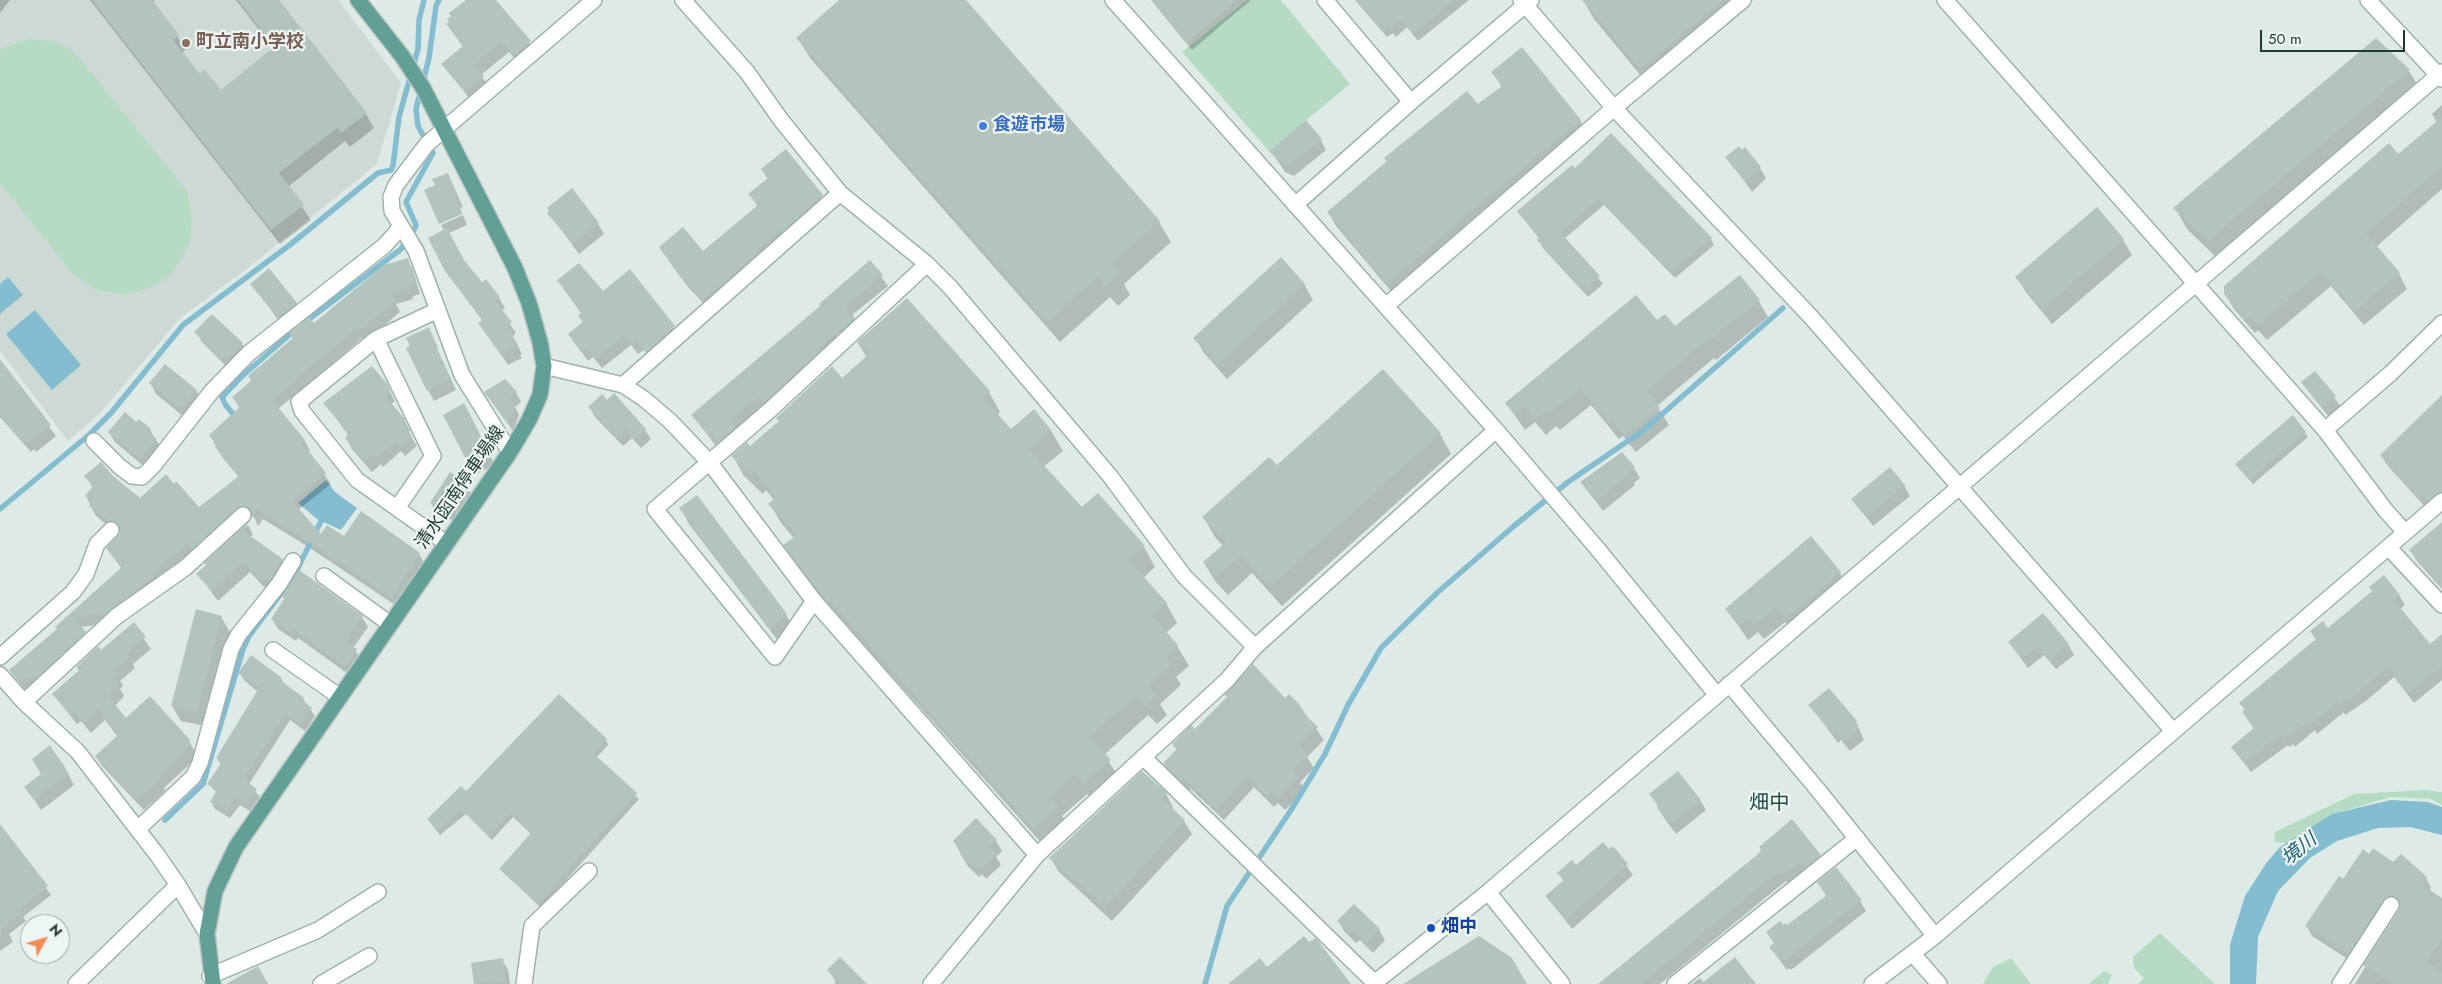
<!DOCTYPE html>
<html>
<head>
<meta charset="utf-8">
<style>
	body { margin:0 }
	#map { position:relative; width:2442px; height:984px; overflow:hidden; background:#deeae6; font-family:Jost,sans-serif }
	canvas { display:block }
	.north { position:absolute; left:20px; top:914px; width:50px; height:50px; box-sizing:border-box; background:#eef6f3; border:1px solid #9baaa7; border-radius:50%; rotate:51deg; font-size:14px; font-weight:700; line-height:20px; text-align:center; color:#1f3935 }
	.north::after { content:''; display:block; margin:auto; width:18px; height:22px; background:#f38c53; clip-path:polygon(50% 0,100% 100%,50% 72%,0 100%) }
	.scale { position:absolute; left:2260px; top:30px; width:145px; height:22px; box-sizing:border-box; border:2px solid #1f3935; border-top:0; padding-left:6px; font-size:15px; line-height:18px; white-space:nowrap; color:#1f3935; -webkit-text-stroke:4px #eef6f3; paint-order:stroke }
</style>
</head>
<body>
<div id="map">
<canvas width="2442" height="984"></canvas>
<div class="north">N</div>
<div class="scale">50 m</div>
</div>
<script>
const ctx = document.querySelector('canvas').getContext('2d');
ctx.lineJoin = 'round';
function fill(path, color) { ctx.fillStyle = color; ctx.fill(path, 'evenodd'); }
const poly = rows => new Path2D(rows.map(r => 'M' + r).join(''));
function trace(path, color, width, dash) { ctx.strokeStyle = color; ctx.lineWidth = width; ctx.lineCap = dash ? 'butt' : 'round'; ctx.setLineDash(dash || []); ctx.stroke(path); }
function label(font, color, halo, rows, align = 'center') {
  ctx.font = font + ' Jost,"Noto Sans JP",sans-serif'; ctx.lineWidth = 4.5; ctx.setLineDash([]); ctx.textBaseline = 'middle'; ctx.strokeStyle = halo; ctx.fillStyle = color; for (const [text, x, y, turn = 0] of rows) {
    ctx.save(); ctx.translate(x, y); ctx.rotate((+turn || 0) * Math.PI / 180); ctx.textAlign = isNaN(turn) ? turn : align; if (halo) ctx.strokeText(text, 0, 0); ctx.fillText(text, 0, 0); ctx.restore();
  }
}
const built = poly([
	[0,0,338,0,401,83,377,164,249,267,179,319,100,413,68,441,0,351]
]);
const green = poly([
	[1247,0,1281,0,1350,84,1269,151,1182,52],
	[29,39,54,41,69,49,81,60,187,191,192,222,189,243,180,262,167,278,150,288,126,294,98,290,80,279,72,273,0,183,0,49],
	[2425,790,2442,792,2442,805,2430,799,2391,797,2340,812,2286,843,2274,842,2275,832,2354,794],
	[2160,933,2215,984,2138,984,2144,978,2134,968,2133,957],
	[2011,958,2031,984,1983,984,1993,967],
	[2104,971,2112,975,2108,984,2089,984]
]);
const water = poly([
	[8,277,23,295,0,314,0,284],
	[35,310,81,365,52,390,6,334],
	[326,480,335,492,357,508,341,530,317,519,298,503],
	[2391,800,2428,802,2442,807,2442,835,2410,827,2378,828,2337,841,2310,858,2278,891,2258,937,2256,984,2230,984,2230,945,2236,925,2245,896,2267,862,2280,847,2332,814]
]);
const shadow = poly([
	[0,0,10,0,0,13],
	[90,0,155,0,152,2,186,49,182,53,199,75,220,91,274,49,236,0,278,0,366,114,374,128,350,147,345,141,288,187,311,220,280,244],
	[467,0,495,0,536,52,518,62,509,52,481,75,489,87,472,102,443,64,463,47,448,25],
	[841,0,964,0,1159,222,1171,242,1124,284,1130,295,1118,306,1110,297,1060,342,810,58,798,38],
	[1160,0,1251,0,1192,50,1161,12,1156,4],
	[1355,0,1469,0,1418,41,1407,27,1396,37,1393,33,1387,37],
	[1583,0,1753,0,1733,17,1734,19,1651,88,1594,19],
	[2409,71,2421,91,2220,261,2187,229,2175,208],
	[1493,72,1580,120,1587,133,1395,296,1336,226,1328,212,1502,87],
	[2442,105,2442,189,2376,247,2399,274,2407,289,2364,325,2331,286,2267,340,2258,330,2255,333,2234,309,2225,294,2437,123,2432,114],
	[1321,140,1326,150,1294,176,1285,172,1271,151],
	[786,151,828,206,709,309,688,287,666,256,703,253,758,207,750,194,768,179,762,170],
	[1727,157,1760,168,1766,178,1752,192],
	[1572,167,1711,239,1714,245,1675,278,1604,205,1564,239,1603,284,1588,297,1542,247,1540,239,1518,212],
	[447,174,463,207,460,208,462,213,440,223,437,186],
	[2097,209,2123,240,2132,255,2052,324,2026,292,2017,277],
	[549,213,598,224,604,234,579,254],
	[463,215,467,225,449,233,465,263,482,284,486,281,499,298,505,308,501,311,516,333,513,336,522,354,520,355,522,358,508,365,493,343,483,321,446,271,445,231,441,225],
	[407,260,413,270,420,294,413,296,413,299,396,304,400,312,373,335,364,340,362,338,278,409,304,440,310,450,308,452,331,484,298,510,321,536,344,538,362,513,419,554,425,564,398,607,310,548,263,519,258,526,254,517,248,515,112,623,80,627,91,643,45,685,24,689,10,670,58,630,122,569,107,549,122,533,114,531,96,516,86,496,93,488,86,476,112,476,140,499,174,485,199,509,239,477,222,457,210,435,240,409,233,397,313,325],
	[870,262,888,286,852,315,860,328,725,451,717,444,715,445,693,415,822,306],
	[630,271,680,337,652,361,644,350,638,354,631,345,602,368,593,357,588,361,569,334,583,323,579,316,582,314,559,281,602,293],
	[252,284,296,304,302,314,284,328],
	[1304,284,1313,300,1227,379,1204,353,1195,338],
	[907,299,989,392,1000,412,997,415,1011,430,1051,431,1063,451,1043,467,1082,509,1098,494,1144,547,1155,567,1143,578,1166,603,1177,623,1166,633,1177,646,1189,666,1176,677,1181,685,1160,704,1167,715,1157,724,1148,715,1104,755,1121,780,1095,803,1087,794,1062,816,1069,827,1046,848,842,620,840,622,837,619,796,565,785,545,794,538,781,523,770,504,774,500,766,490,763,494,744,476,733,456,750,448,842,379,867,358,858,343],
	[1758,300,1768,317,1716,360,1714,358,1657,406,1669,425,1636,452,1623,436,1619,439,1591,405,1560,430,1556,426,1546,435,1535,422,1525,430,1506,403,1657,322,1675,328],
	[212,316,242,344,248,354,229,369,202,342,196,332],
	[428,329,456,390,434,401,407,349],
	[0,361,56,436,36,452,34,449,31,452,0,417],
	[1383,371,1440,434,1451,454,1282,606,1252,573,1228,595,1216,582,1204,563,1223,546,1215,537,1204,518,1277,466],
	[2315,372,2341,407,2329,417,2302,383],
	[151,384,196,391,202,401,188,416,183,416,156,394],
	[387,386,395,401,391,404,403,418,410,431,408,432,417,446,405,456,401,451,383,467,381,464,372,472,352,449,346,438,349,436,325,403],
	[485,392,516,393,521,402,515,407,519,415,513,431],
	[614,395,645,430,651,439,641,448,632,438,623,446,595,417,590,408,607,401],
	[2442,396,2442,504,2427,509,2387,465,2381,455],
	[469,415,495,465,476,474,470,464],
	[2293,417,2308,437,2253,484,2240,469],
	[137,423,150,430,162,450,147,469,115,442,109,432],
	[1634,468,1640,478,1634,483,1635,485,1603,511,1582,483],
	[465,484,471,494,453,521,451,519,449,521,437,513,431,503],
	[1904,485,1910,496,1873,526,1853,499],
	[681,509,786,615,795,630,779,642,689,524],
	[2442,523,2442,589,2416,560,2411,550],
	[248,525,253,534,250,538,282,560,288,570,269,592,250,572,218,601,198,574,207,566,206,563],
	[1840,573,1848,587,1794,633,1785,622,1764,639,1758,632,1748,640,1727,609],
	[2399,595,2405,605,2400,609,2430,646,2442,636,2442,680,2414,703,2394,677,2366,701,2345,715,2344,712,2317,734,2315,730,2295,747,2293,744,2290,747,2288,745,2251,772,2232,747,2254,729,2243,712,2245,711,2241,703,2316,640,2311,631,2328,630],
	[221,617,230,632,205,726,181,721,172,706],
	[362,617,368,627,353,648,362,660,351,676,298,638,296,641,278,629,272,619],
	[133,624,151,649,133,664,135,668,120,681,123,685,120,689,124,696,115,706,126,720,189,741,195,752,193,761,164,788,165,791,144,810,103,767,96,757,118,737,105,720,91,733,81,721,77,724,53,694,79,671,77,667,98,648,101,651],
	[2009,642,2068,644,2074,655,2056,669,2044,655,2028,668],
	[240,673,281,678,284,685,303,699,315,716,305,731,290,720,249,784,260,797,250,811,240,805,230,818,215,809,211,802,217,793,209,784,221,765,217,758,258,692,244,680],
	[1285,700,1299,705,1324,740,1307,757,1314,768,1300,782,1305,791,1285,810,1278,803,1274,807,1254,787,1224,820,1191,789,1188,792,1171,776,1164,763,1177,750,1173,744,1195,730],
	[1810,705,1856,722,1864,740,1850,751,1841,740,1838,743],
	[606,740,608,745,596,758,639,799,541,908,501,869,532,835,513,817,492,840,466,814,440,835,428,819,466,793],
	[50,747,63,764,74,785,41,810,26,787,43,775],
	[1166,794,1173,807,1171,809,1184,821,1192,834,1112,921,1058,871,1051,858],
	[1651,794,1700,800,1706,810,1676,834,1664,818],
	[1,828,51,895,23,917,26,921,9,934,13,942,0,951],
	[954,841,996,841,1002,851,996,857,1001,865,986,879,982,874,979,877,967,865],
	[1613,848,1633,875,1572,929,1547,896,1564,882,1559,874],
	[1758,855,1820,856,1826,866,1789,885,1786,881,1660,984,1600,984],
	[2370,855,2426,878,2431,888,2429,891,2442,900,2442,984,2355,984,2400,910,2400,907,2397,905,2354,963,2312,936,2307,926,2344,880],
	[1818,883,1860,901,1866,911,1791,970,1789,968,1787,970,1771,948,1775,945,1768,932,1787,927,1827,897],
	[1339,921,1379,930,1385,940,1373,953,1360,940,1356,943,1344,931],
	[502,960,508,970,510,984,475,984,472,964],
	[829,971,866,984,834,984,836,982],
	[1700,978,1704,983,1755,984,1692,984]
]);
const stream = poly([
	[304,323,401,249,415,228,416,225,406,202,433,153,418,126,416,109,429,58,436,6,439,0],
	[237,419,225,404,222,397,241,377,295,330],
	[0,509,90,434,111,413,183,325,291,244,378,173,391,170,393,166,399,117,418,49,419,20,424,0],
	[165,820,203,784,243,649,249,636,294,576,322,519,320,517],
	[1205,984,1227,906,1291,810,1325,754,1348,705,1381,648,1438,592,1514,526,1568,482,1644,430,1783,308]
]);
const building = poly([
	[92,0,152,0,179,35,173,40,199,73,204,69,221,90,274,47,238,0,279,0,367,113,341,133,337,128,279,173,304,205,271,230],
	[466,0,496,0,531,41,516,53,514,51,512,53,502,42,474,65,484,76,465,92,441,64,463,46,446,24,449,22,447,19,451,16,449,13],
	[839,0,966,0,1160,221,1111,264,1120,274,1105,286,1098,278,1047,322,796,38],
	[1151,0,1236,0,1186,43],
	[1356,0,1454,0,1413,34,1401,20,1391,29,1387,25,1382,30],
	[1582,0,1723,0,1640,69],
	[2376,38,2410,70,2208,241,2173,208],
	[1522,47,1581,120,1455,224,1456,225,1387,284,1327,212,1387,161,1384,158,1467,91,1478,104,1502,86,1491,72],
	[2442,117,2442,167,2366,233,2400,273,2355,311,2321,272,2258,326,2249,316,2245,319,2224,294,2224,286,2389,143,2398,154],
	[1306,120,1322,139,1288,166,1282,164,1269,151],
	[1611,133,1712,238,1671,272,1599,199,1560,232,1600,276,1584,291,1537,240,1539,238,1517,211,1572,165,1575,168],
	[1739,146,1742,150,1745,147,1761,167,1745,182,1725,157],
	[786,149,823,195,782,232,781,230,755,251,757,254,703,300,681,278,659,247,683,227,703,251,758,205,748,194,768,178,761,169],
	[448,173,458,196,455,198,462,214,439,224,424,190,435,185,432,179],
	[572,188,599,223,573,244,547,213,549,211,547,208],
	[2097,207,2124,239,2043,309,2015,277],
	[447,228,464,260,482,282,486,279,500,297,495,301,512,322,507,326,513,333,511,335,517,343,515,344,517,347,501,355,478,323,482,320,445,271,428,238],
	[1281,257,1305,284,1218,364,1193,338],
	[408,258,415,284,408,286,409,289,390,294,396,301,367,325,357,331,355,329,272,400,305,440,302,443,326,473,292,501,321,534,327,525,344,536,361,511,420,553,392,598,303,538,257,510,252,517,250,508,241,506,192,549,188,543,157,569,159,572,107,613,74,618,86,632,40,675,17,680,9,670,57,629,55,627,122,567,106,548,121,532,120,527,114,521,108,521,89,506,92,502,85,496,93,486,84,476,101,462,113,476,140,498,166,474,174,484,176,481,199,507,239,476,215,447,217,445,209,435,240,407,232,397,252,381,248,376,293,338,289,333,309,317,314,323,384,265],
	[870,260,883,275,846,306,855,318,817,349,819,352,763,403,758,397,729,421,735,428,719,442,711,434,709,436,691,415,820,306,819,304],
	[579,263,603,291,630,269,675,326,646,352,637,341,632,345,624,336,596,359,587,348,581,352,568,334,583,322,578,316,581,313,557,280],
	[269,268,297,303,278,318,250,284],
	[1740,275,1760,300,1705,344,1704,342,1647,391,1660,408,1625,436,1612,421,1609,424,1581,389,1549,414,1546,410,1535,419,1525,406,1515,415,1505,403,1636,295,1657,320,1665,314,1675,326],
	[907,298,990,391,983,397,1011,429,1034,409,1052,431,1029,449,1082,507,1098,493,1145,546,1129,560,1167,603,1152,616,1178,645,1165,658,1171,665,1148,686,1157,695,1145,706,1136,696,1090,737,1111,760,1083,785,1075,775,1050,797,1058,807,1034,829,830,601,828,603,825,599,783,545,797,535,768,504,776,497,754,471,751,475,731,456,747,442,750,446,779,421,776,418,832,366,842,378,869,354,857,342],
	[212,314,243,343,228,359,222,359,194,332],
	[429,327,438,348,436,349,451,379,427,391,406,348,410,346,406,338],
	[0,359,51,425,29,442,27,440,24,442,19,438,0,415],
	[165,364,197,390,182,406,176,406,149,383],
	[372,366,388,385,390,390,384,395,404,418,405,420,402,423,412,436,399,447,395,442,376,457,374,455,365,462,345,438,349,434,323,403],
	[1383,369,1441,433,1270,587,1241,555,1216,576,1203,562,1226,542,1202,517,1269,457,1277,465],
	[2315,371,2336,396,2322,408,2301,382],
	[505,379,517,392,510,398,515,405,508,424,484,392],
	[614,393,646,429,634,440,626,429,617,437,588,407,602,394,607,400],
	[2442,395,2442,492,2428,501,2424,496,2420,500,2380,455],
	[464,403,490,454,469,465,443,415],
	[125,412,136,422,139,419,151,429,148,432,157,439,141,459,108,432],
	[2293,415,2306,432,2249,480,2235,464],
	[1622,452,1635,467,1628,473,1630,474,1596,501,1580,482],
	[1890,467,1905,485,1866,517,1851,499],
	[450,472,466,483,447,511,445,509,443,512,430,503],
	[697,495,787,614,769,628,679,508],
	[2442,522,2442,587,2409,550],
	[248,523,243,531,283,559,269,581,267,578,262,583,244,562,212,591,196,574,206,565,204,563],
	[1811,536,1841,572,1785,619,1776,608,1754,626,1749,618,1739,626,1725,609],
	[299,570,363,616,345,642,357,649,345,667,292,628,290,632,271,619,284,599,282,596],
	[2384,575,2400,595,2394,600,2430,644,2442,634,2442,666,2407,694,2388,667,2361,691,2339,705,2337,703,2311,724,2308,721,2289,737,2287,735,2283,738,2281,735,2244,763,2231,747,2254,728,2242,712,2245,709,2239,703,2316,639,2310,631,2323,621,2328,628,2372,591,2369,587],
	[196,609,222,616,197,712,171,706],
	[2043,613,2069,644,2049,660,2038,646,2022,659,2008,642],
	[134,622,146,637,127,653,130,656,114,671,118,674,113,679,119,684,108,696,126,718,150,696,190,740,187,750,158,777,160,779,137,800,95,756,118,735,98,710,84,723,74,711,70,714,52,694,85,665,76,667,98,646,101,650],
	[251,655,282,678,280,680,304,698,302,701,312,708,301,724,286,714,245,777,248,780,247,782,257,789,246,805,236,798,226,811,210,802,217,790,207,784,222,762,216,758,262,683,256,687,238,673],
	[1253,664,1285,698,1289,694,1300,705,1297,707,1318,727,1299,746,1308,755,1292,771,1299,778,1278,799,1271,792,1266,796,1247,776,1217,809,1184,778,1181,781,1163,763,1177,749,1172,744,1191,725,1195,729,1227,697,1224,695],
	[1829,688,1857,721,1854,723,1859,729,1844,742,1835,731,1832,733,1808,705],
	[559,694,607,739,593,753,637,793,538,904,499,869,531,833,510,813,489,836,462,810,437,831,427,819,461,786,466,791],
	[50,745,69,774,34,800,24,787,41,774,32,759],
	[1142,771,1167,793,1161,798,1185,820,1104,909,1094,897,1049,858],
	[1678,771,1701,800,1670,824,1657,808,1659,806,1649,794],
	[976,818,997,840,989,847,996,854,980,870,975,865,972,868,960,854,962,852,953,841],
	[1792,819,1821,855,1805,868,1801,863,1782,876,1779,871,1641,984,1598,984,1758,854,1761,850,1759,847],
	[0,824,48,886,19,909,23,913,0,930],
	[1603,842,1609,849,1613,846,1628,864,1566,920,1545,896,1564,880,1557,873,1572,860,1576,865],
	[2373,848,2393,862,2401,854,2427,877,2421,884,2442,898,2442,939,2426,962,2442,972,2442,984,2393,984,2363,965,2399,910,2400,901,2396,897,2387,896,2383,900,2348,954,2305,926,2339,876,2343,879,2363,849,2369,854],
	[1836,867,1862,900,1784,961,1782,959,1780,960,1769,947,1774,943,1766,932,1780,921,1783,925,1785,923,1787,925,1827,895,1817,882],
	[1354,904,1380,929,1367,943,1353,930,1350,934,1337,921],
	[1304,936,1309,942,1316,938,1351,984,1228,984,1260,958,1267,967],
	[1479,936,1512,958,1527,984,1403,984],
	[840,957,867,984,841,984,827,970],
	[1735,957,1756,984,1701,984],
	[503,958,506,981,474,984,471,963],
	[258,966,268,984,226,984]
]);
const minor = poly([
	[683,0,747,72,781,120,840,193,927,264,950,287,1110,476,1184,576,1255,647],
	[1113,0,1496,430,1596,547,1716,694],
	[1325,0,1411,102],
	[1521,0,1614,108,1811,317,2173,731],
	[1945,0,2325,430,2386,511,2405,532],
	[2368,0,2442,79],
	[1295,205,1411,102,1531,0],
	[401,226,416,251,462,375,510,452],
	[1387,305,1614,108,1743,0],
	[376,339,438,310],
	[544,366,623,385,643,398,670,421,710,463,814,601,1037,855],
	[623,385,840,193],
	[2325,430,2391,373,2442,323],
	[94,441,120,467,132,476,142,477,153,466,212,391,249,353,384,246,394,235,401,226,392,211,391,197,396,185,427,144,594,0],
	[397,508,433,456,376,339,299,402,302,411,357,480,446,543],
	[2389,548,2442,605],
	[324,576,390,624],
	[814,601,775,657,655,509,770,410,927,264],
	[273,650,340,697],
	[0,657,73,592,86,574,97,544,111,530],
	[0,675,24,702,78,752,158,856,178,885,207,934],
	[1729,684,1818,790,1935,936],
	[24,702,117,616,185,568,243,515],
	[1143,757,1375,983],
	[138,829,193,777,200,763,231,649,239,634,279,584,293,561],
	[1488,892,1562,984],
	[1913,954,1939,984],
	[210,976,318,930,378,892],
	[76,984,178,885],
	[321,984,369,956],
	[524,984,532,926,589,871],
	[931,984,1037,855,1227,680,1255,647,1496,430],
	[1373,984,1488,892,2442,72],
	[1675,984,1857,838],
	[1872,984,1935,936,2442,501],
	[2340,984,2391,905]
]);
const major = poly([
	[213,984,207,934,215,891,236,847,510,452,529,420,540,395,544,366,540,342,529,303,515,268,423,88,402,56,358,0]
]);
const markers = [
	[186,43,5,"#8d6e63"],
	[983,126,5,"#3f7fe0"],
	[1431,928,5,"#1a4fb4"]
];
const educationNames = [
	["町立南小学校",196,43]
];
const shopNames = [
	["食遊市場",993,126]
];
const streetNames = [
	["清水函南停車場線",461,488,-56]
];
const transitNames = [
	["畑中",1441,928]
];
const waterNames = [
	["境川",2300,850,-39]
];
const quarterNames = [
	["畑中",1769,804]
];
fill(built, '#ccd9d5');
fill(green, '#b6dbc4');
fill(water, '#84bcd0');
fill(shadow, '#0003');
trace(stream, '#84bcd0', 5.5);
fill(building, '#b3c4bf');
trace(minor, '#a1b1ad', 18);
trace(major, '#bcc4c2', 18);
trace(minor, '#fff', 15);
trace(major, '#62a097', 15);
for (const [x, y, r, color] of markers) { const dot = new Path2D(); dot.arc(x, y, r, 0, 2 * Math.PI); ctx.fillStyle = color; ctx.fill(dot); trace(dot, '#eef6f3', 2); }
label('bold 18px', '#785e54', '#eef6f3', educationNames, 'left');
label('bold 18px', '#366cbe', '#eef6f3', shopNames, 'left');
label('18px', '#1f3935', '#eef6f3', streetNames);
label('bold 18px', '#164399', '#eef6f3', transitNames, 'left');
label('italic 19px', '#1a5b75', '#eef6f3', waterNames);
label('20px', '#1c4b45', '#eef6f3', quarterNames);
</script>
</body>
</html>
